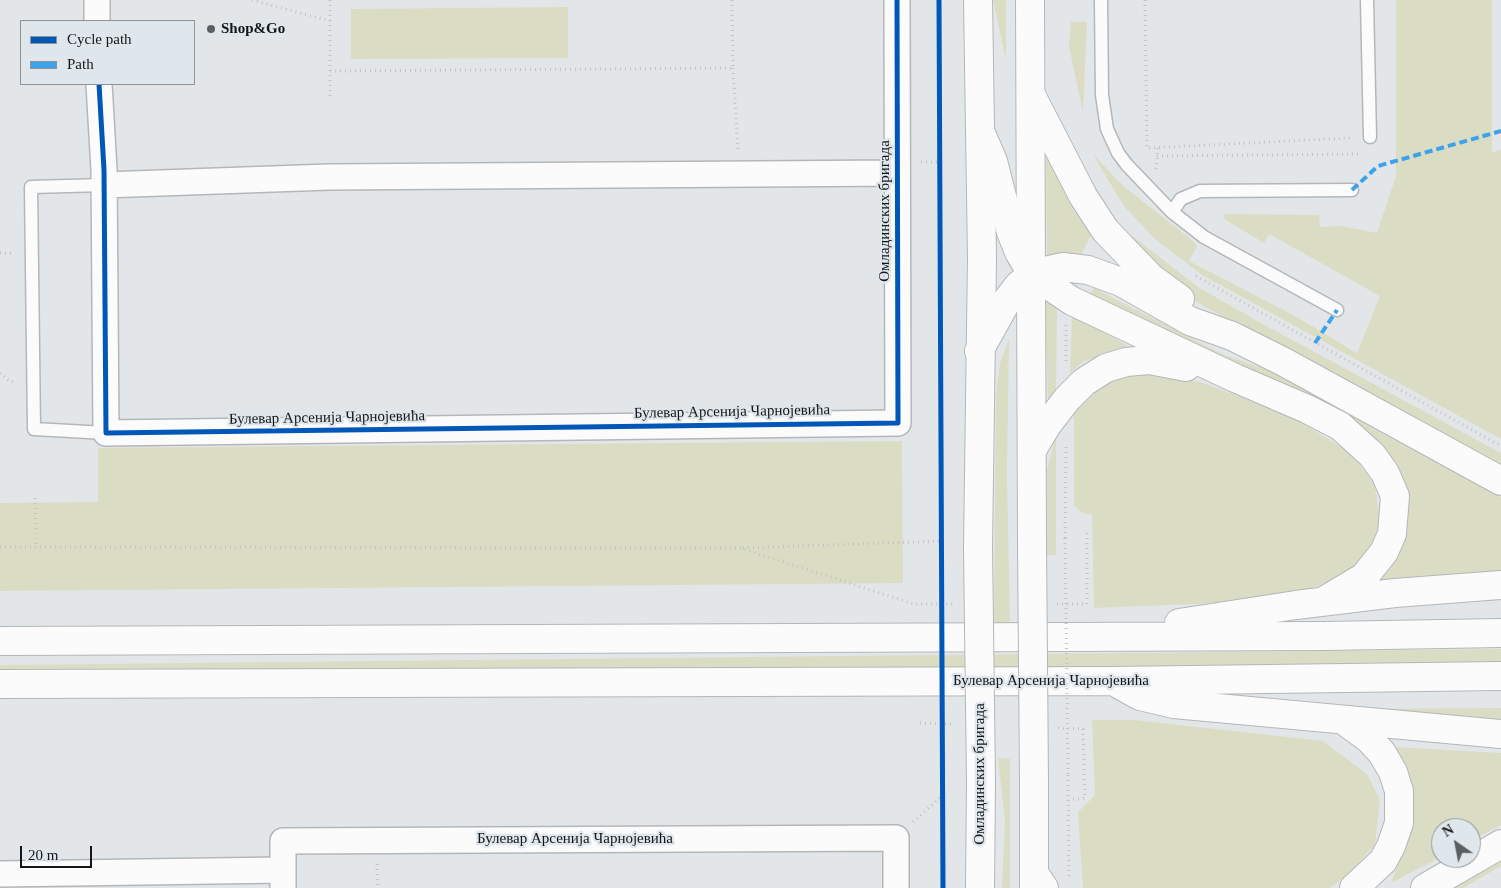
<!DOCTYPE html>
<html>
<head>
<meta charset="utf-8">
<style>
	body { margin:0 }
	#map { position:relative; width:1501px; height:888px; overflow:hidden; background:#e2e6e9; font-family:"Times New Roman",serif }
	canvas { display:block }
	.legend { position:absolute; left:20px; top:20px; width:175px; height:65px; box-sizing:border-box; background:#dfe6ec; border:1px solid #8e9398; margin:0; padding:6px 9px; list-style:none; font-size:15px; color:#141619 }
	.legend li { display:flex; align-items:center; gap:10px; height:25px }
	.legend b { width:25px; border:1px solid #8e9398 }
	.north { position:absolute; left:1431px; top:818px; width:50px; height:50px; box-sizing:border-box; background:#dfe6ec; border:1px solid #8e9398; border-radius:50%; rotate:327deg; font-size:14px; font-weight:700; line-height:20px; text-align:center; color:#141619 }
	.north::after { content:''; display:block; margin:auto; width:18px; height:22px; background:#5c5f62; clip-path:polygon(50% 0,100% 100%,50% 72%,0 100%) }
	.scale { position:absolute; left:20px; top:846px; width:72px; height:22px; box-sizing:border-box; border:2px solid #141619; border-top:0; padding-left:6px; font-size:15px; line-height:18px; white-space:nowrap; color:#141619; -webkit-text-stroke:4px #dfe6ec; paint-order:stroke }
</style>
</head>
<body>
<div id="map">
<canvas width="1501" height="888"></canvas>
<ul class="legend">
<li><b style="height:6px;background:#0057b8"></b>Cycle path</li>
<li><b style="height:6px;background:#3da2ea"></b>Path</li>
</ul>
<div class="north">N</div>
<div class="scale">20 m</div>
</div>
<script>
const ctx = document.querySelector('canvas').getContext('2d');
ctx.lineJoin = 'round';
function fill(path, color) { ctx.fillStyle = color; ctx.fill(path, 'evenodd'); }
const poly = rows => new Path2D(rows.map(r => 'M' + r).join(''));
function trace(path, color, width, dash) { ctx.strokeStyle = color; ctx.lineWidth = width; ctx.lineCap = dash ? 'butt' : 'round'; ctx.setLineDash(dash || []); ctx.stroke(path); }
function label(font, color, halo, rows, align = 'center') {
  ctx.font = font + ' "Times New Roman",serif'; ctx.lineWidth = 4.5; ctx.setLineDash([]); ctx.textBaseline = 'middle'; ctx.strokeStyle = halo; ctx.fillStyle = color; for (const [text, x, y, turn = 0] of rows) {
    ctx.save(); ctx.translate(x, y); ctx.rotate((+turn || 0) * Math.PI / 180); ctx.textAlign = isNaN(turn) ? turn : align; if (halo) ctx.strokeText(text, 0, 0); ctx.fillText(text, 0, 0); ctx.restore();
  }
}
const green = poly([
	[993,0,1006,0,1006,60],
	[1396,0,1492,0,1492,153,1501,149,1501,439,1202,275,1155,239,1123,205,1092,153,1122,185,1193,241,1197,246,1189,261,1297,317,1357,353,1380,296,1269,234,1264,243,1224,219,1225,214,1319,215,1320,227,1340,226,1377,233,1396,176],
	[568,7,568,58,351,59,351,9],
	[1071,22,1087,22,1083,113,1069,46],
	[1046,152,1072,208,1091,235,1080,257,1047,257],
	[1113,231,1126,231,1198,287,1261,323,1501,453,1501,470,1267,342,1179,292],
	[1094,288,1224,355,1268,370,1297,384,1381,433,1501,497,1501,574,1374,583,1396,473,1376,439,1340,412,1089,297],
	[1045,299,1057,307,1056,391,1048,399],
	[1072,315,1132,348,1084,361,1070,373],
	[1009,339,1007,474,1010,625,994,625,996,394,1000,363],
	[1143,372,1200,382,1241,397,1301,422,1352,454,1375,486,1380,522,1371,550,1344,576,1306,590,1219,603,1094,608,1092,515,1083,513,1074,506,1074,409,1099,384,1120,374],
	[1056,434,1056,555,1046,556,1047,469],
	[902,441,903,583,0,591,0,503,98,502,98,448],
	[1501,649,1501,667,0,681,0,665],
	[1501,708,1501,724,1316,709],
	[1092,720,1134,720,1323,741,1367,774,1380,800,1375,845,1346,876,1330,888,1083,888,1078,812,1095,795],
	[1394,747,1501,753,1501,825,1471,841,1471,828,1441,828,1441,857,1391,883,1413,823],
	[998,758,1010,759,1010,888,1002,888,1005,821],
	[1501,851,1501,866,1463,888,1437,888]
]);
const path = poly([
	[252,0,330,21],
	[330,0,330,99],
	[1145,0,1147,148,1352,138],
	[733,68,738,150],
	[330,71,733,68,732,0],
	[1157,156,1362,154],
	[921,162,940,162],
	[1156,169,1158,147],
	[0,253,14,253],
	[1196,276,1501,446],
	[1066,325,1066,364],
	[0,373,9,381,15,382],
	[35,498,36,547],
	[1065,538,1066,445],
	[0,547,740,548,914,604,953,604],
	[743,548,941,541],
	[1057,604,1087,604,1087,533],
	[920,723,954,724],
	[1058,728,1083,729,1085,798,1069,800],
	[1068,775,1069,879],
	[913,822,942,796],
	[377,864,378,888]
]);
const service = poly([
	[1101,0,1102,95,1107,129,1118,153,1127,165,1172,212,1181,199,1200,191,1352,190],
	[1367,0,1370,137],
	[104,185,31,187,34,429,106,433],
	[1172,212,1204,237,1337,310]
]);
const minor = poly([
	[97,0,97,21],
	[99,84,104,170,106,433,898,423,897,0],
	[104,185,329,177,897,173],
	[0,874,283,870],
	[283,888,283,841,896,838,896,888]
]);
const secondary = poly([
	[1030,0,1032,544],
	[978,548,982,258,978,0],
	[980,888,981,782],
	[1034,888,1034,781]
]);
const trunk = poly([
	[1031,95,1083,196,1105,230,1150,277,1180,299],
	[980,131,993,161,1011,232,1019,252,1032,274,1072,301,1235,378,1307,409,1340,426,1372,455,1385,473,1395,496,1392,534,1384,552,1364,577,1322,602],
	[979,351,1008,299,1018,286,1032,274,1063,267,1088,270,1121,282,1190,321,1232,336,1284,362,1501,481],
	[1032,450,1047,425,1067,399,1084,382,1106,368,1126,362,1149,360,1186,367],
	[1179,623,1296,605,1395,593,1501,585],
	[0,641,1325,636,1501,633],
	[0,684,1113,681,1501,676],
	[1120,685,1140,696,1174,704,1501,734],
	[1343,720,1369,739,1382,753,1393,772,1399,791,1399,823,1391,846,1383,861,1354,888],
	[1034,873,1044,888],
	[1425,888,1501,844]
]);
const pathBridge = poly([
	[1065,538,1068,775]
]);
const secondaryBridge = poly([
	[1032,544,1034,781],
	[978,548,981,782]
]);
const quiet = poly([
	[1352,190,1378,166,1501,131],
	[1315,343,1337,310]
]);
const cycleway = poly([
	[939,0,943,888],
	[99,84,104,170,106,433,898,423,897,0]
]);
const markers = [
	[211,29,5,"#5c5f62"]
];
const poiNames = [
	["Shop&Go",221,29]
];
const streetNames = [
	["Омладинских бригада",885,211,-90],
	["Булевар Арсенија Чарнојевића",732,412,-1],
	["Булевар Арсенија Чарнојевића",327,418,-1],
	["Булевар Арсенија Чарнојевића",1051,681],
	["Омладинских бригада",980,774,-90],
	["Булевар Арсенија Чарнојевића",575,839]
];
fill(green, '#daddc4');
trace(service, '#b4b7b9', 15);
trace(minor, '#b4b7b9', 28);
trace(secondary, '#b4b7b9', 30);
trace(trunk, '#b4b7b9', 30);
trace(path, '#c3c4c4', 3, [1, 4]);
trace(service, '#fbfbfc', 12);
trace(minor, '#fbfbfc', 25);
trace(secondary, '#fbfbfc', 28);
trace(trunk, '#fbfbfc', 28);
trace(secondaryBridge, '#b4b7b9', 30, []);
trace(pathBridge, '#c3c4c4', 3, [1, 4]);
trace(secondaryBridge, '#fbfbfc', 28);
trace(quiet, '#3da2ea', 4, [8, 4]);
trace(cycleway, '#0057b8', 5);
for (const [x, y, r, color] of markers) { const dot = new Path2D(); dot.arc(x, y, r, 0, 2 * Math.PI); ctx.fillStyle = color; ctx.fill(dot); trace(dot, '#dfe6ec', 2); }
label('bold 15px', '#141619', '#dfe6ec', poiNames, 'left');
label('15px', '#141619', '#dfe6ec', streetNames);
</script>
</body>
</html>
